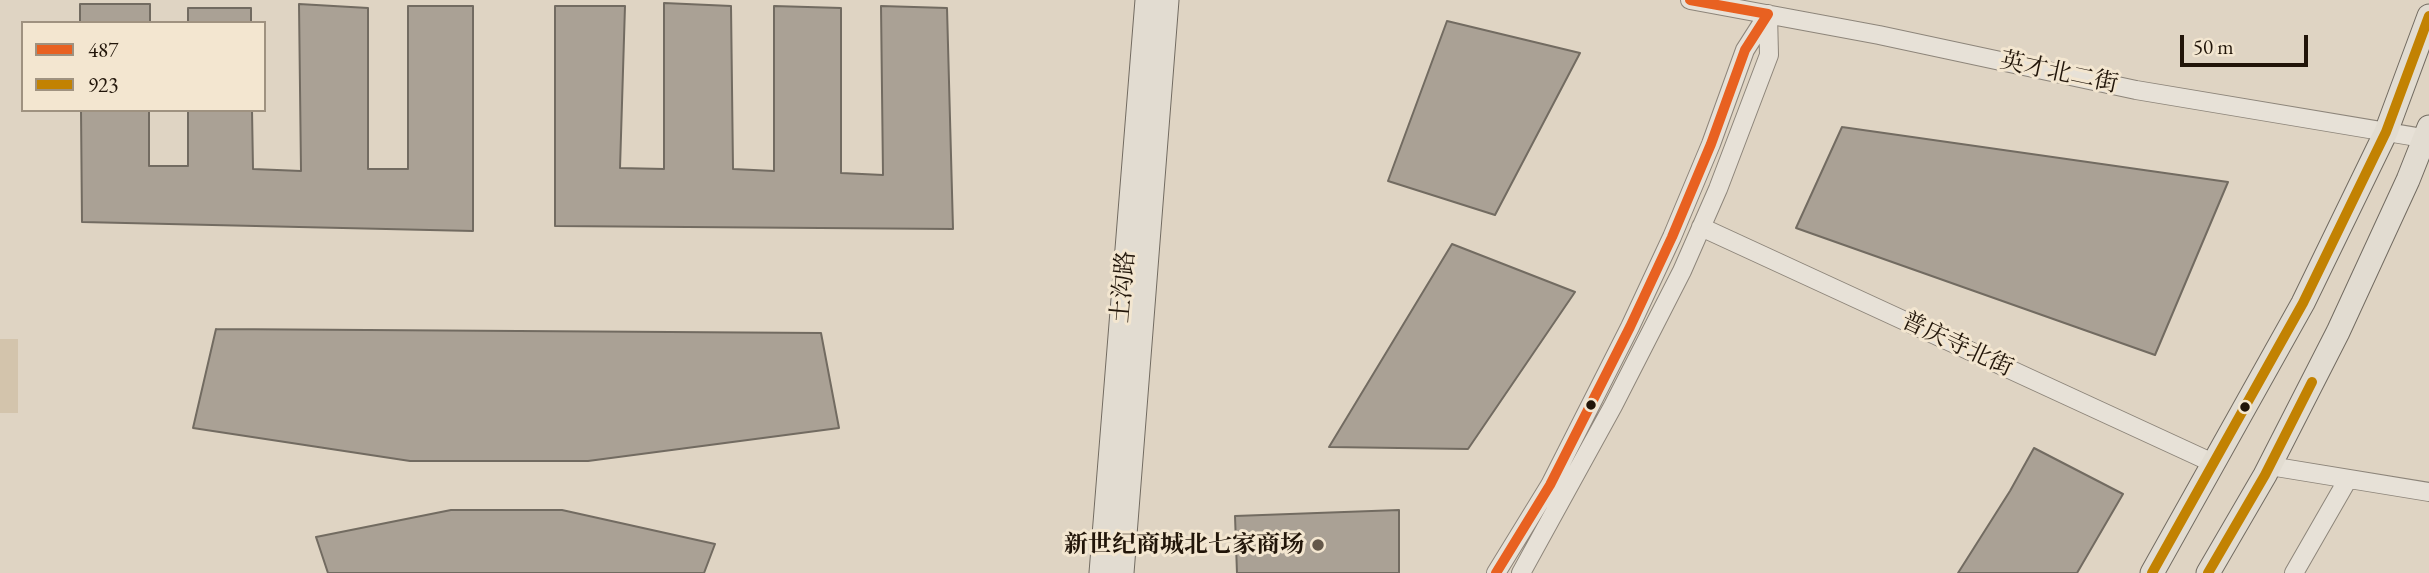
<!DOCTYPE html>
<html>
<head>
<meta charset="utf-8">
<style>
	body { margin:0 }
	#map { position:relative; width:2429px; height:573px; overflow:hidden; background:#dfd4c3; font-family:"EB Garamond",serif }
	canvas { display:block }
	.legend { position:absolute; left:21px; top:21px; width:245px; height:91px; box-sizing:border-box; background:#f3e6d0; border:2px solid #9f9280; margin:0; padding:9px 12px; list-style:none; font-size:21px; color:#211509 }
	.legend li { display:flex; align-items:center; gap:14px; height:35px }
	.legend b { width:35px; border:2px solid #9f9280 }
	.scale { position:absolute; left:2180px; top:35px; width:128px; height:32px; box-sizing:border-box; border:4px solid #211509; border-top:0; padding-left:9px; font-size:21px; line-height:24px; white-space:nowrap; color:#211509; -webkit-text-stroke:5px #f3e6d0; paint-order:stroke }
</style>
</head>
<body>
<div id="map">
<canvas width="2429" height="573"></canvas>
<ul class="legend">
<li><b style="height:9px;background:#e86121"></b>487</li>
<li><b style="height:9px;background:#c28202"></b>923</li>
</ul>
<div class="scale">50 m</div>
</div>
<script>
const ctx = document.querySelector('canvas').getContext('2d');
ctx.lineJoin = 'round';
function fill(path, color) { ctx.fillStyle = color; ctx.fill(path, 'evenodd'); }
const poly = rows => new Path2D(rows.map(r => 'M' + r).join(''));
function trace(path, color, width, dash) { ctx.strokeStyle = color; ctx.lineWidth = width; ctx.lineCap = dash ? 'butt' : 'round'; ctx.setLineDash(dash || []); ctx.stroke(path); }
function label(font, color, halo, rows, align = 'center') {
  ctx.font = font + ' "EB Garamond","Noto Serif SC",serif'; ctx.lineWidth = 6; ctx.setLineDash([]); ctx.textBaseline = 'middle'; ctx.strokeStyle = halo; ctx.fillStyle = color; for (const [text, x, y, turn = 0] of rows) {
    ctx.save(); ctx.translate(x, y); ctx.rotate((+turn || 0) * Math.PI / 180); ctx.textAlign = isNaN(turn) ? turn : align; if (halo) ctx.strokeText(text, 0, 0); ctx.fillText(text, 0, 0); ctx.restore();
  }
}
const green = poly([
	[0,339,18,339,18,413,0,413]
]);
const building = poly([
	[664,3,731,6,733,169,774,171,774,6,841,8,841,173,883,175,881,6,947,8,953,229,555,226,555,6,625,6,620,168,664,169,664,3],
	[80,4,150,4,150,23,80,23,80,4],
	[299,4,368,8,368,169,408,169,408,6,473,6,473,231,82,222,81,110,149,110,149,166,188,166,188,110,252,110,253,169,301,171,299,4],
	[188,8,251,8,251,23,188,23,188,8],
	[1447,21,1580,53,1495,215,1388,181,1447,21],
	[1842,127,2228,182,2155,355,1796,228,1842,127],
	[1452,244,1575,292,1468,449,1329,447,1452,244],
	[216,329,821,333,839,428,588,461,410,461,193,428,216,329],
	[2034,448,2123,494,2077,573,1958,573,2010,491,2034,448],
	[451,510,562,510,715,544,704,573,328,573,316,537,451,510],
	[1399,510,1399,573,1237,573,1235,516,1399,510]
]);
const minor = poly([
	[1690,0,1879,35,2136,90,2429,139],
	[1701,227,2213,463],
	[2270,466,2429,492],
	[1496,573,1550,485,1630,327,1672,237,1711,144,1745,50,1768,14],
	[1521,573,1613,406,1682,271,1718,189,1769,55,1768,14],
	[2294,573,2348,479]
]);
const major = poly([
	[1101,573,1147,0],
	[1122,573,1167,0],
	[2152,573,2303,303,2386,132,2429,16],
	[2208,573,2265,475,2338,332,2408,180,2429,127]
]);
const bus1 = poly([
	[1690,0,1768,14],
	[1496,573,1550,485,1630,327,1672,237,1711,144,1745,50,1768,14]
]);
const bus2 = poly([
	[2152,573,2303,303,2386,132,2429,16],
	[2208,573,2265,475,2312,382]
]);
const markers = [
	[1591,405,6,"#211509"],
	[2245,407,6,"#211509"],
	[1318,545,7,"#64584a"]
];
const streetNames = [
	["英才北二街",2059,73,12],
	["土沟路",1124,287,-85],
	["普庆寺北街",1957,345,25]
];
const poiNames = [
	["新世纪商城北七家商场",1304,545]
];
fill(green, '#d3c4ac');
fill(building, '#aaa195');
trace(building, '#726b61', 2);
trace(minor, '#8d857a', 20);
trace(major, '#726b61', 25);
trace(minor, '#e7e1d7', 18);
trace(major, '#e2dcd1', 23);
trace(bus1, '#e86121', 10);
trace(bus2, '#c28202', 10);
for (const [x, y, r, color] of markers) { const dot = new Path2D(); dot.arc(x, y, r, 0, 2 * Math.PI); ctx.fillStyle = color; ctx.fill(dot); trace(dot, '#f3e6d0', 2.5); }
label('24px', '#211509', '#f3e6d0', streetNames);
label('bold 24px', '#211509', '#f3e6d0', poiNames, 'right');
</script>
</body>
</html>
